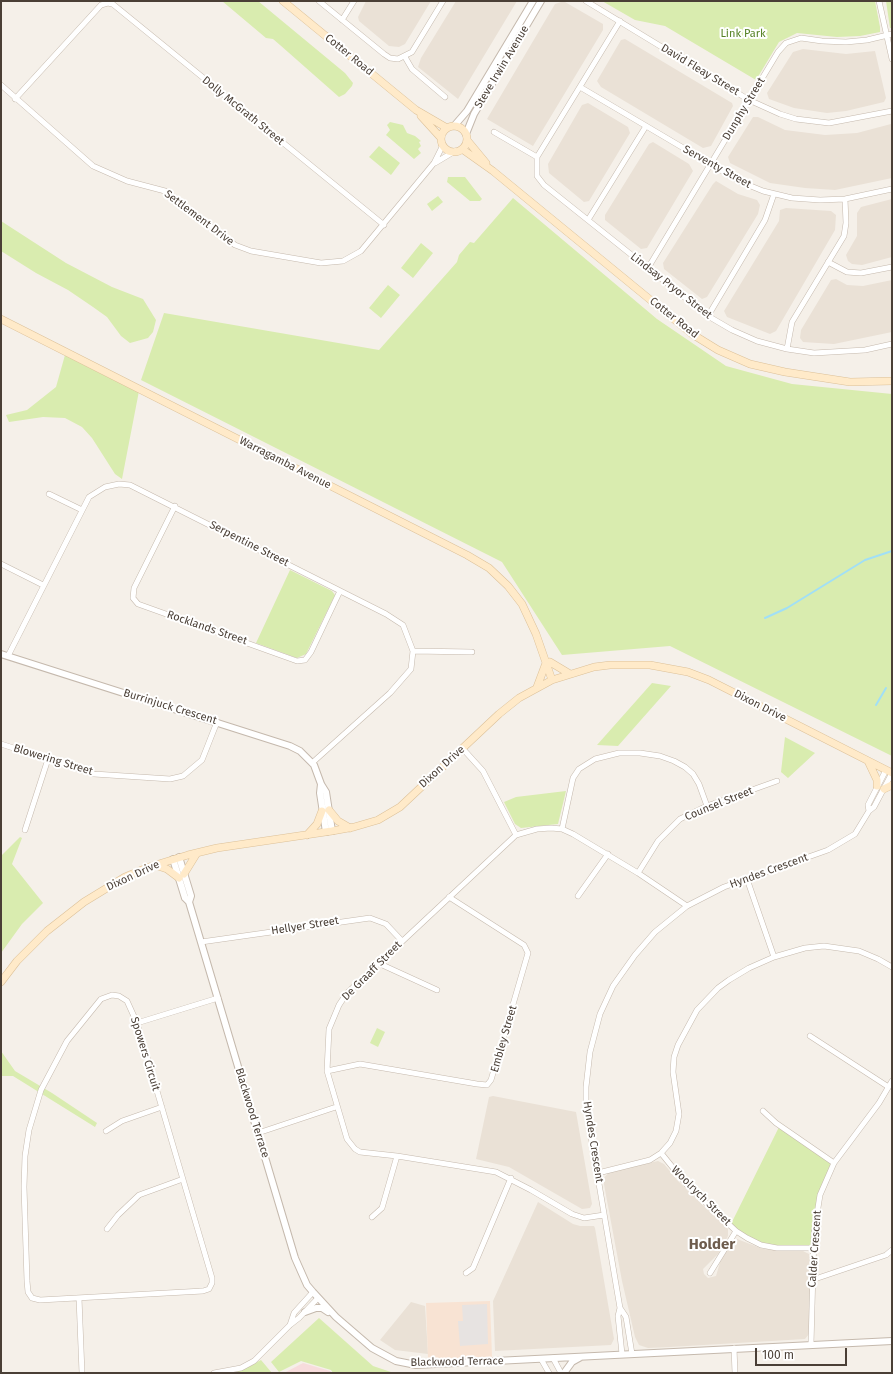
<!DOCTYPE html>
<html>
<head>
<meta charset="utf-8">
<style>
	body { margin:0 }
	#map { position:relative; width:893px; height:1374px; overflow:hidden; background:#f5f0e9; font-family:"Fira Sans",sans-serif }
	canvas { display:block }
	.frame { position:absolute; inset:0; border:2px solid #4a3f36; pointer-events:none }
	.scale { position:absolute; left:755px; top:1348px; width:92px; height:18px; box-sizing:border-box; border:2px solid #4a3f36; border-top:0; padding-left:5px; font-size:12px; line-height:14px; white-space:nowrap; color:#4a3f36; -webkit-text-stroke:3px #fff; paint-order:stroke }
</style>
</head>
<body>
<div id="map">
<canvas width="893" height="1374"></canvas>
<div class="frame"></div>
<div class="scale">100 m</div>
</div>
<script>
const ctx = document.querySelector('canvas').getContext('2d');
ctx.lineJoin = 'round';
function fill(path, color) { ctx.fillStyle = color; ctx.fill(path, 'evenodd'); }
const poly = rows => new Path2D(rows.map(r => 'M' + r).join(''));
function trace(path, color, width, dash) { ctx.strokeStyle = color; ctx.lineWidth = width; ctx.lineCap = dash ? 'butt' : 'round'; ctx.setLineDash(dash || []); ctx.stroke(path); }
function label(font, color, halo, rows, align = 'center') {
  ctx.font = font + ' "Fira Sans",sans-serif'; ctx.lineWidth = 4; ctx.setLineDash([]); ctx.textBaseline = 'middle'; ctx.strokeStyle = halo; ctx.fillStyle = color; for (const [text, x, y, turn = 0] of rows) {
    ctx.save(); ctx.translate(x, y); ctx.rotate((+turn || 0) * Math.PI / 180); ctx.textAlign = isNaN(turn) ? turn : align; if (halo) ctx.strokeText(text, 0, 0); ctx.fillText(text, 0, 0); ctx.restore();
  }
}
const residential = poly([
	[366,1,431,1,405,44,399,47,389,46,359,21,358,17],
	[456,1,517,1,458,99,418,67,421,58],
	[561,2,565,2,603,24,603,30,533,146,487,119,555,4],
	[625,39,732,103,733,106,711,146,703,148,601,87,597,81,621,40],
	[803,49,846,54,875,51,886,98,884,102,846,111,827,113,794,108,769,99,767,93,793,52],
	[588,103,628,127,630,133,589,201,584,202,549,173,548,164,582,105],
	[753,117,758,117,785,130,825,135,857,133,891,124,892,178,835,190,805,188,770,183,730,163,728,157],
	[653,142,689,164,693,171,647,248,641,249,605,220,605,215,649,144],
	[716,181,738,194,757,200,760,205,758,214,707,297,702,299,664,269,663,263,713,184],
	[892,199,892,257,862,265,852,264,848,261,846,255,857,236,857,213,861,207],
	[786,208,831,211,836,215,835,230,776,331,770,334,727,317,724,311,779,221,780,210],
	[836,279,847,285,863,286,892,280,892,332,834,344,803,342,800,338,801,330,831,280],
	[493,1096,576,1112,592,1204,590,1208,582,1209,509,1167,476,1159,489,1097],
	[658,1161,664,1164,678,1181,728,1229,728,1236,718,1254,703,1269,704,1274,708,1278,716,1276,721,1259,732,1241,737,1239,763,1249,803,1251,809,1254,811,1261,809,1334,805,1339,670,1347,648,1348,639,1345,635,1337,622,1281,603,1179,609,1172],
	[538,1202,573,1224,580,1226,594,1226,595,1228,614,1339,611,1345,495,1351,493,1301],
	[411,1302,425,1306,428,1354,395,1350,380,1340]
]);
const commercial = poly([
	[490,1301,492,1357,428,1359,426,1303]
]);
const medical = poly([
	[303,1363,330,1371,332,1373,284,1373]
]);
const green = poly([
	[222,1,258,1,345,73,353,83,352,86,345,94,339,97,280,45,273,39,266,38],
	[602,1,875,1,880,27,880,32,860,36,837,37,797,33,779,42,756,80,665,26,635,20],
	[886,1,892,1,892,28,890,28],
	[390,122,403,125,407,133,415,136,421,141,419,142,421,146,418,149,421,153,414,159,386,135,390,130,387,125],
	[379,146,400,163,391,175,369,157],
	[448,177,465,177,482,199,480,201,470,201,447,182],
	[438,196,443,202,432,211,427,204],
	[513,198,657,319,726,366,792,384,892,394,892,756,670,646,562,655,502,562,141,380,164,313,379,350,457,262,459,255,470,242,474,243],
	[1,221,66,263,112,287,143,299,156,320,153,332,148,338,130,343,121,336,107,317,93,307,68,290,36,273,1,251],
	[421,243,433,253,413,278,401,268],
	[388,285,400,295,381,318,369,308],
	[65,355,139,391,122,479,115,474,92,438,82,427,65,418,43,417,9,422,6,415,27,410,56,387],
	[290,570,332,591,335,595,306,654,297,658,256,643],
	[652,683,671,686,618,746,597,745],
	[785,737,815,753,788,778,781,772],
	[566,791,558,824,521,828,515,824,504,802,516,797],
	[20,837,22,838,12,864,43,903,22,924,1,953,1,856],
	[377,1028,385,1032,378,1047,370,1043],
	[1,1051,15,1071,52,1093,97,1123,95,1127,13,1076,1,1076],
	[779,1127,832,1164,818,1201,812,1247,761,1247,730,1226],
	[319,1318,373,1366,394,1373,333,1373,331,1370,301,1361,279,1372,271,1362],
	[261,1360,272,1373,230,1373,242,1370]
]);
const parking = poly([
	[487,1304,488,1344,460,1346,458,1321,463,1321,462,1305]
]);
const stream = poly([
	[765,618,787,608,865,560,892,551],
	[876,705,886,688]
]);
const minor = poly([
	[109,1,384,225],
	[319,1,384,54,390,58,398,59,412,52,443,1],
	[586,1,749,100,780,114,796,119,829,123,892,111],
	[879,1,892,59],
	[342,20,354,1],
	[620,21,537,157,537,176,544,185,708,316,732,330,757,341,787,349,814,353,865,350,892,344],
	[405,57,412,69,445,97],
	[1,85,93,166,127,181,165,191,235,245,251,251,321,263,343,261,361,251,434,163,443,145],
	[580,87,741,182,763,191,792,198,820,200,845,199,892,189],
	[15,99,101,5,108,3,112,4],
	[494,132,537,157],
	[435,163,455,151],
	[588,220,646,126],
	[828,262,847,272,861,273,892,267],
	[648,268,778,52,786,43,801,38,822,41,846,42,867,40,892,34],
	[708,316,765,220,774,194],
	[787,349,792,322,844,236,846,223,845,199],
	[49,494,82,510],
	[175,506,134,588,133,598,138,604,297,661,305,660,311,652,340,591],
	[1,564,43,585],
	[413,651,472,652],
	[8,656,89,497,105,487,119,484,130,485,386,614,403,625,413,651,411,669,390,693,312,763],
	[1,744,94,774,170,779,183,776,202,760,217,722],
	[463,749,483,771,516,835],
	[869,811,868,805,886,770],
	[562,829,573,778,579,769,595,759,619,753,640,753,660,756,674,761,685,767,693,774,699,784,707,806],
	[25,830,48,759],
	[638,873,658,841,680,819,707,806,777,781],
	[747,879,774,957],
	[578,896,608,854],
	[201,942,370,918,386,924,402,941],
	[378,963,437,990],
	[112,995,119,996,127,1001,137,1023,212,1278,212,1283,209,1289,203,1291,40,1300,32,1298,28,1292,27,1281,24,1187,25,1156,29,1130,41,1090,67,1041,101,999,112,995],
	[137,1023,218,998],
	[810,1036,887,1086],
	[327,1071,360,1064,477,1084,487,1085,491,1080,528,953,524,945,449,897],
	[763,1111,776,1123,834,1163],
	[106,1131,122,1121,162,1107],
	[258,1133,336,1107],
	[661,1153,687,1185,736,1231,747,1238,761,1245,777,1248,813,1248],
	[598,1173,650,1160,661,1153,670,1143,676,1131,679,1114,673,1072,674,1057,678,1045,697,1010,718,988,729,980,749,968,774,957,805,948,824,946,859,951,878,959,892,967],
	[604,1215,584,1218,572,1214,531,1190,496,1172,397,1156,360,1152,355,1149,347,1139,327,1071,329,1029,339,1005,347,993,516,835,537,829,551,828,562,829,573,834,638,873,687,906],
	[372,1217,382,1208,397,1156],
	[107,1229,118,1215,139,1195,183,1179],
	[466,1273,473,1268,511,1178],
	[710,1273,736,1231],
	[812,1280,886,1255,892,1250],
	[79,1298,82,1373],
	[620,1308,626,1317,632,1354],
	[290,1325,294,1313,313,1292],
	[811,1344,814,1233,820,1195,834,1163,879,1103,892,1081],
	[734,1348,735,1373],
	[622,1354,618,1316,620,1308,586,1107,586,1087,590,1052,600,1014,613,986,635,955,655,932,687,906,724,887,828,850,855,834,869,811,874,807,892,773],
	[553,1358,561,1373],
	[541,1359,549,1373],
	[214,1373,241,1368,254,1361,290,1325,299,1318,318,1298]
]);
const tertiary = poly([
	[454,126,467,111,533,1],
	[466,134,474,114,541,1],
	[1,654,290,746,300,751,314,765,321,784,326,792,332,831],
	[321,784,320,793,326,832],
	[179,857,191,896,189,902,295,1258,307,1285,313,1292,336,1317,372,1348,396,1361,416,1365,892,1341],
	[173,859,185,898,189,902],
	[305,1312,316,1308,322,1308,328,1312],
	[564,1373,572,1362,581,1357]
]);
const secondary = poly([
	[283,1,416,110,447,128],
	[421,116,441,138],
	'441 139a13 13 0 1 1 26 0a13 13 0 1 1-26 0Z',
	[467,140,486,163],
	[462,149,493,171,692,334,718,350,750,364,785,372,850,382,892,381],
	[1,319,467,555,489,568,508,586,522,604,536,634,552,680],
	[550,662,570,674],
	[537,687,546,663],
	[868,761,877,780,877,786],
	[884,789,892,785],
	[329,810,338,821,350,828],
	[307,835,317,824,322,811],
	[155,865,167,869,179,878],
	[184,874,197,853],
	[1,982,17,961,47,931,84,902,125,877,149,867,188,855,217,848,332,831,354,827,378,820,400,807,499,714,519,698,552,680,594,667,610,665,650,665,688,672,709,680,892,773]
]);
const parkNames = [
	["Link Park",743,34]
];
const streetNames = [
	["Cotter Road",349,55,39],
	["Steve Irwin Avenue",502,67,-59],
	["David Fleay Street",700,70,31],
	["Dunphy Street",744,109,-59],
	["Dolly McGrath Street",243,111,39],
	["Serventy Street",717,167,29],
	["Settlement Drive",199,218,37],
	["Lindsay Pryor Street",671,286,38],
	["Cotter Road",674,318,38],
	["Warragamba Avenue",285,463,27],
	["Serpentine Street",249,544,27],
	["Rocklands Street",207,628,19],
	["Dixon Drive",760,706,27],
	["Burrinjuck Crescent",170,707,17],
	["Blowering Street",53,760,17],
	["Dixon Drive",442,767,-42],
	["Counsel Street",719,804,-22],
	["Hyndes Crescent",769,871,-20],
	["Dixon Drive",133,876,-25],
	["Hellyer Street",305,926,-9],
	["De Graaff Street",372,971,-45],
	["Embley Street",504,1039,-74],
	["Spowers Circuit",145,1054,73],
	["Blackwood Terrace",252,1113,73],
	["Hyndes Crescent",593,1142,81],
	["Woolrych Street",701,1196,45],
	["Calder Crescent",815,1249,-86],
	["Blackwood Terrace",457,1362,-1]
];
const districtNames = [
	["Holder",712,1245]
];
fill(residential, '#eae1d6');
fill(commercial, '#f8e3d3');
fill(medical, '#f7dcdc');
fill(green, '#d9ecaf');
fill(parking, '#e7e3e1');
trace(stream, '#a1dff6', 2);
trace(minor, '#c5b9ad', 6);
trace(tertiary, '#c5b9ad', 8);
trace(secondary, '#dcc098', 8);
trace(minor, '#fff', 5);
trace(tertiary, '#fff', 6);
trace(secondary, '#ffeac9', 7);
label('11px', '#558124', '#fff', parkNames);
label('11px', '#4a3f36', '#fff', streetNames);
label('bold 15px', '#6e5c4d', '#fff', districtNames);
</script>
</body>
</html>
